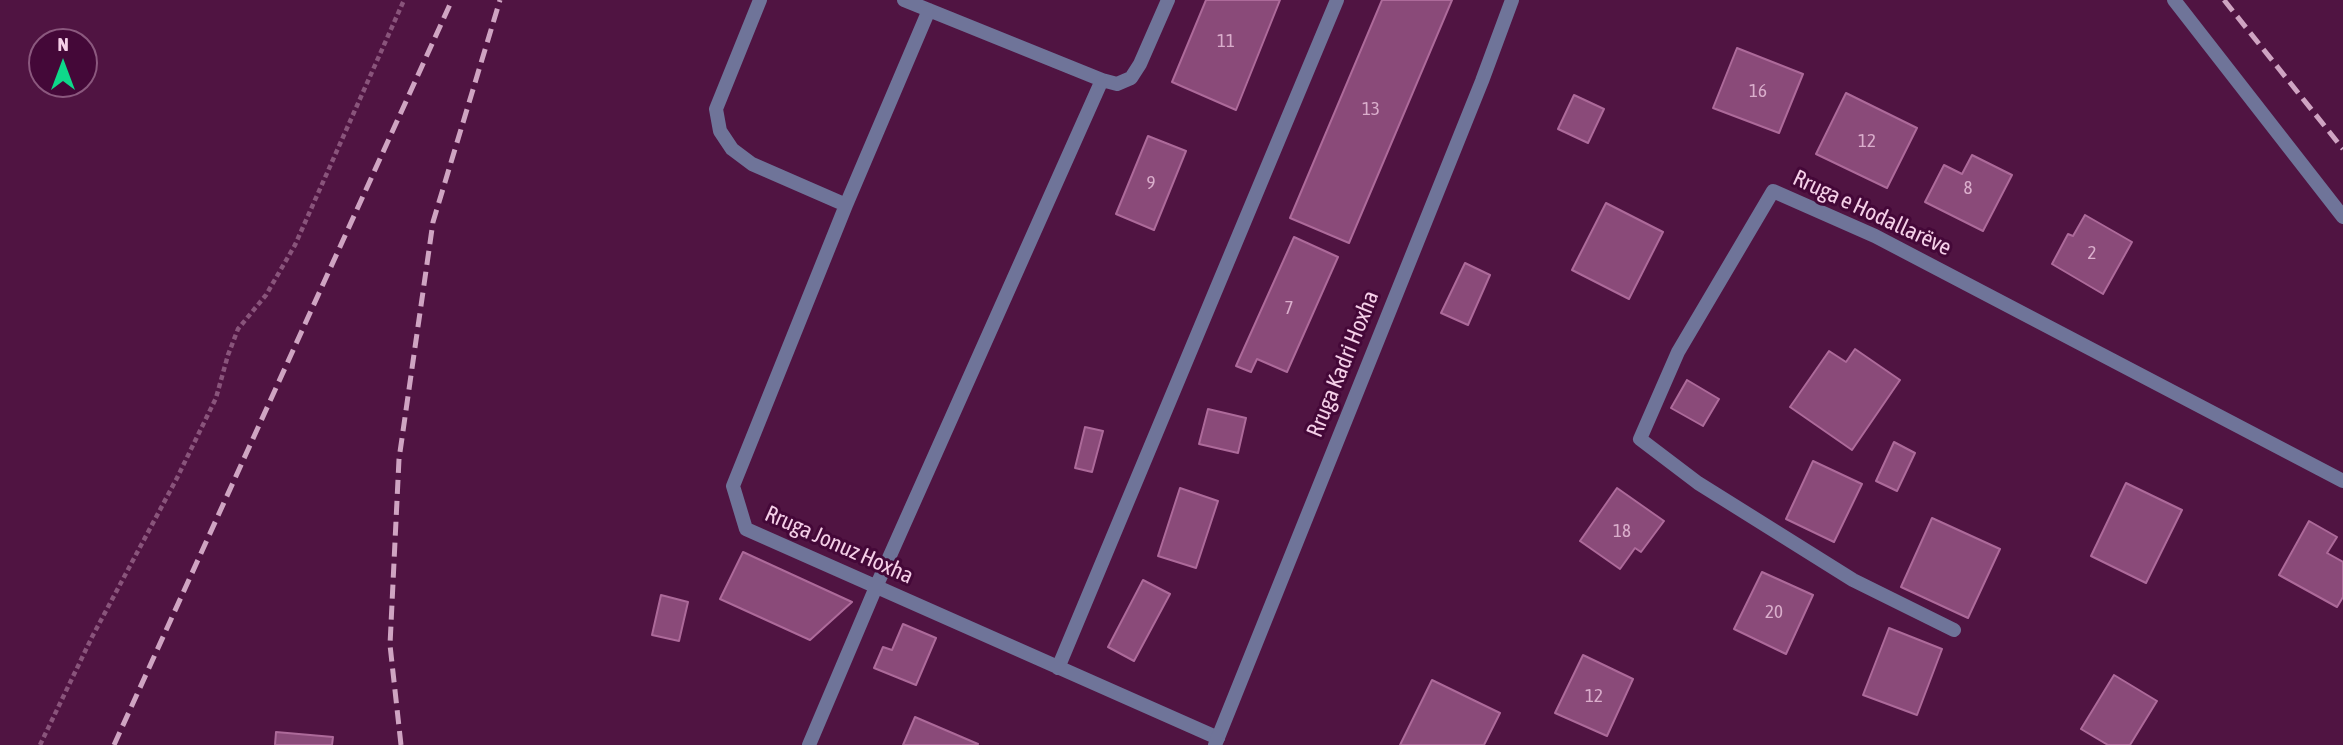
<!DOCTYPE html>
<html>
<head>
<meta charset="utf-8">
<style>
	body { margin:0 }
	#map { position:relative; width:2343px; height:745px; overflow:hidden; background:#501442; font-family:"Asap Condensed",sans-serif }
	canvas { display:block }
	.north { position:absolute; left:28px; top:28px; width:70px; height:70px; box-sizing:border-box; background:#440838; border:2px solid #8b587e; border-radius:50%; rotate:0deg; font-size:19px; font-weight:700; line-height:28px; text-align:center; color:#f5cfe8 }
	.north::after { content:''; display:block; margin:auto; width:24px; height:32px; background:#0ed98a; clip-path:polygon(50% 0,100% 100%,50% 72%,0 100%) }
</style>
</head>
<body>
<div id="map">
<canvas width="2343" height="745"></canvas>
<div class="north">N</div>
</div>
<script>
const ctx = document.querySelector('canvas').getContext('2d');
ctx.lineJoin = 'round';
function fill(path, color) { ctx.fillStyle = color; ctx.fill(path, 'evenodd'); }
const poly = rows => new Path2D(rows.map(r => 'M' + r).join(''));
function trace(path, color, width, dash) { ctx.strokeStyle = color; ctx.lineWidth = width; ctx.lineCap = dash ? 'butt' : 'round'; ctx.setLineDash(dash || []); ctx.stroke(path); }
function label(font, color, halo, rows, align = 'center') {
  ctx.font = font + ' "Asap Condensed",sans-serif'; ctx.lineWidth = 6; ctx.setLineDash([]); ctx.textBaseline = 'middle'; ctx.strokeStyle = halo; ctx.fillStyle = color; for (const [text, x, y, turn = 0] of rows) {
    ctx.save(); ctx.translate(x, y); ctx.rotate((+turn || 0) * Math.PI / 180); ctx.textAlign = isNaN(turn) ? turn : align; if (halo) ctx.strokeText(text, 0, 0); ctx.fillText(text, 0, 0); ctx.restore();
  }
}
const building = poly([
	[1206,0,1280,0,1236,110,1172,82,1206,0],
	[1382,0,1452,0,1349,243,1290,218,1382,0],
	[1737,48,1803,74,1779,133,1713,108,1737,48],
	[1846,93,1917,128,1887,188,1816,154,1846,93],
	[1574,95,1604,109,1588,143,1558,129,1574,95],
	[1148,136,1186,151,1154,230,1116,214,1148,136],
	[1972,155,2012,175,1983,231,1925,202,1944,165,1962,174,1972,155],
	[1606,203,1663,232,1629,299,1572,270,1606,203],
	[2085,215,2132,242,2103,294,2052,264,2068,234,2073,236,2085,215],
	[1294,237,1338,257,1287,372,1257,359,1251,372,1236,366,1294,237],
	[1465,263,1490,275,1468,325,1441,313,1465,263],
	[1855,349,1900,380,1852,450,1790,407,1829,351,1846,362,1855,349],
	[1687,380,1719,399,1703,426,1671,408,1687,380],
	[1208,409,1246,418,1238,453,1199,444,1208,409],
	[1085,427,1103,431,1092,472,1075,468,1085,427],
	[1894,442,1915,453,1897,491,1876,481,1894,442],
	[1813,461,1862,484,1834,542,1786,519,1813,461],
	[2126,483,2182,510,2146,583,2091,556,2126,483],
	[1180,488,1218,501,1196,568,1158,556,1180,488],
	[1617,488,1664,521,1641,552,1635,548,1620,569,1580,541,1617,488],
	[1932,518,2000,549,1968,618,1901,587,1932,518],
	[2309,521,2337,537,2327,553,2343,562,2343,597,2337,607,2279,575,2309,521],
	[743,552,852,602,810,640,720,599,743,552],
	[1762,572,1813,595,1786,654,1734,629,1762,572],
	[1143,580,1170,594,1134,661,1108,647,1143,580],
	[661,595,688,602,679,641,652,635,661,595],
	[903,624,936,638,916,685,874,668,883,647,892,650,903,624],
	[1889,628,1942,649,1917,715,1863,695,1889,628],
	[1583,655,1633,679,1607,736,1555,713,1583,655],
	[2114,675,2157,701,2130,745,2108,745,2081,729,2114,675],
	[1432,680,1500,713,1484,745,1400,745,1432,680],
	[915,717,978,744,977,745,903,745,915,717],
	[276,732,333,737,332,745,275,745,276,732]
]);
const path = poly([
	[40,745,92,637,177,478,216,398,228,355,238,329,266,295,295,245,404,0]
]);
const lane = poly([
	[760,0,716,109,720,131,732,149,752,164,846,205],
	[904,0,1102,80,1117,84,1131,78,1140,64,1168,0],
	[929,10,846,205,733,486,746,529,1218,738],
	[1058,668,1337,0],
	[809,745,876,587,1102,80]
]);
const street = poly([
	[2174,0,2343,217],
	[1954,630,1853,580,1698,483,1640,439,1678,352,1773,191,1875,236,2343,481],
	[1215,745,1482,81,1512,0]
]);
const rail = poly([
	[2224,0,2343,149],
	[114,745,452,0],
	[401,745,390,645,399,459,433,222,500,0]
]);
const numberNames = [
	["11",1226,41],
	["16",1758,91],
	["13",1371,109],
	["12",1867,141],
	["9",1151,183],
	["8",1968,188],
	["2",2092,253],
	["7",1289,308],
	["18",1622,531],
	["20",1774,612],
	["12",1594,696]
];
const streetNames = [
	["Rruga e Hodallarëve",1872,213,25],
	["Rruga Kadri Hoxha",1343,364,-68],
	["Rruga Jonuz Hoxha",839,545,24]
];
fill(building, '#8a4a79');
trace(building, '#ad6a9a', 2);
trace(path, '#89547b', 4.5, [5, 3.5]);
trace(lane, '#6f7499', 14);
trace(street, '#6f7499', 14);
trace(rail, '#cfa4c2', 5, [14, 7]);
label('19px', '#daaecc', null, numberNames);
label('23px', '#f5cfe8', '#440838', streetNames);
</script>
</body>
</html>
